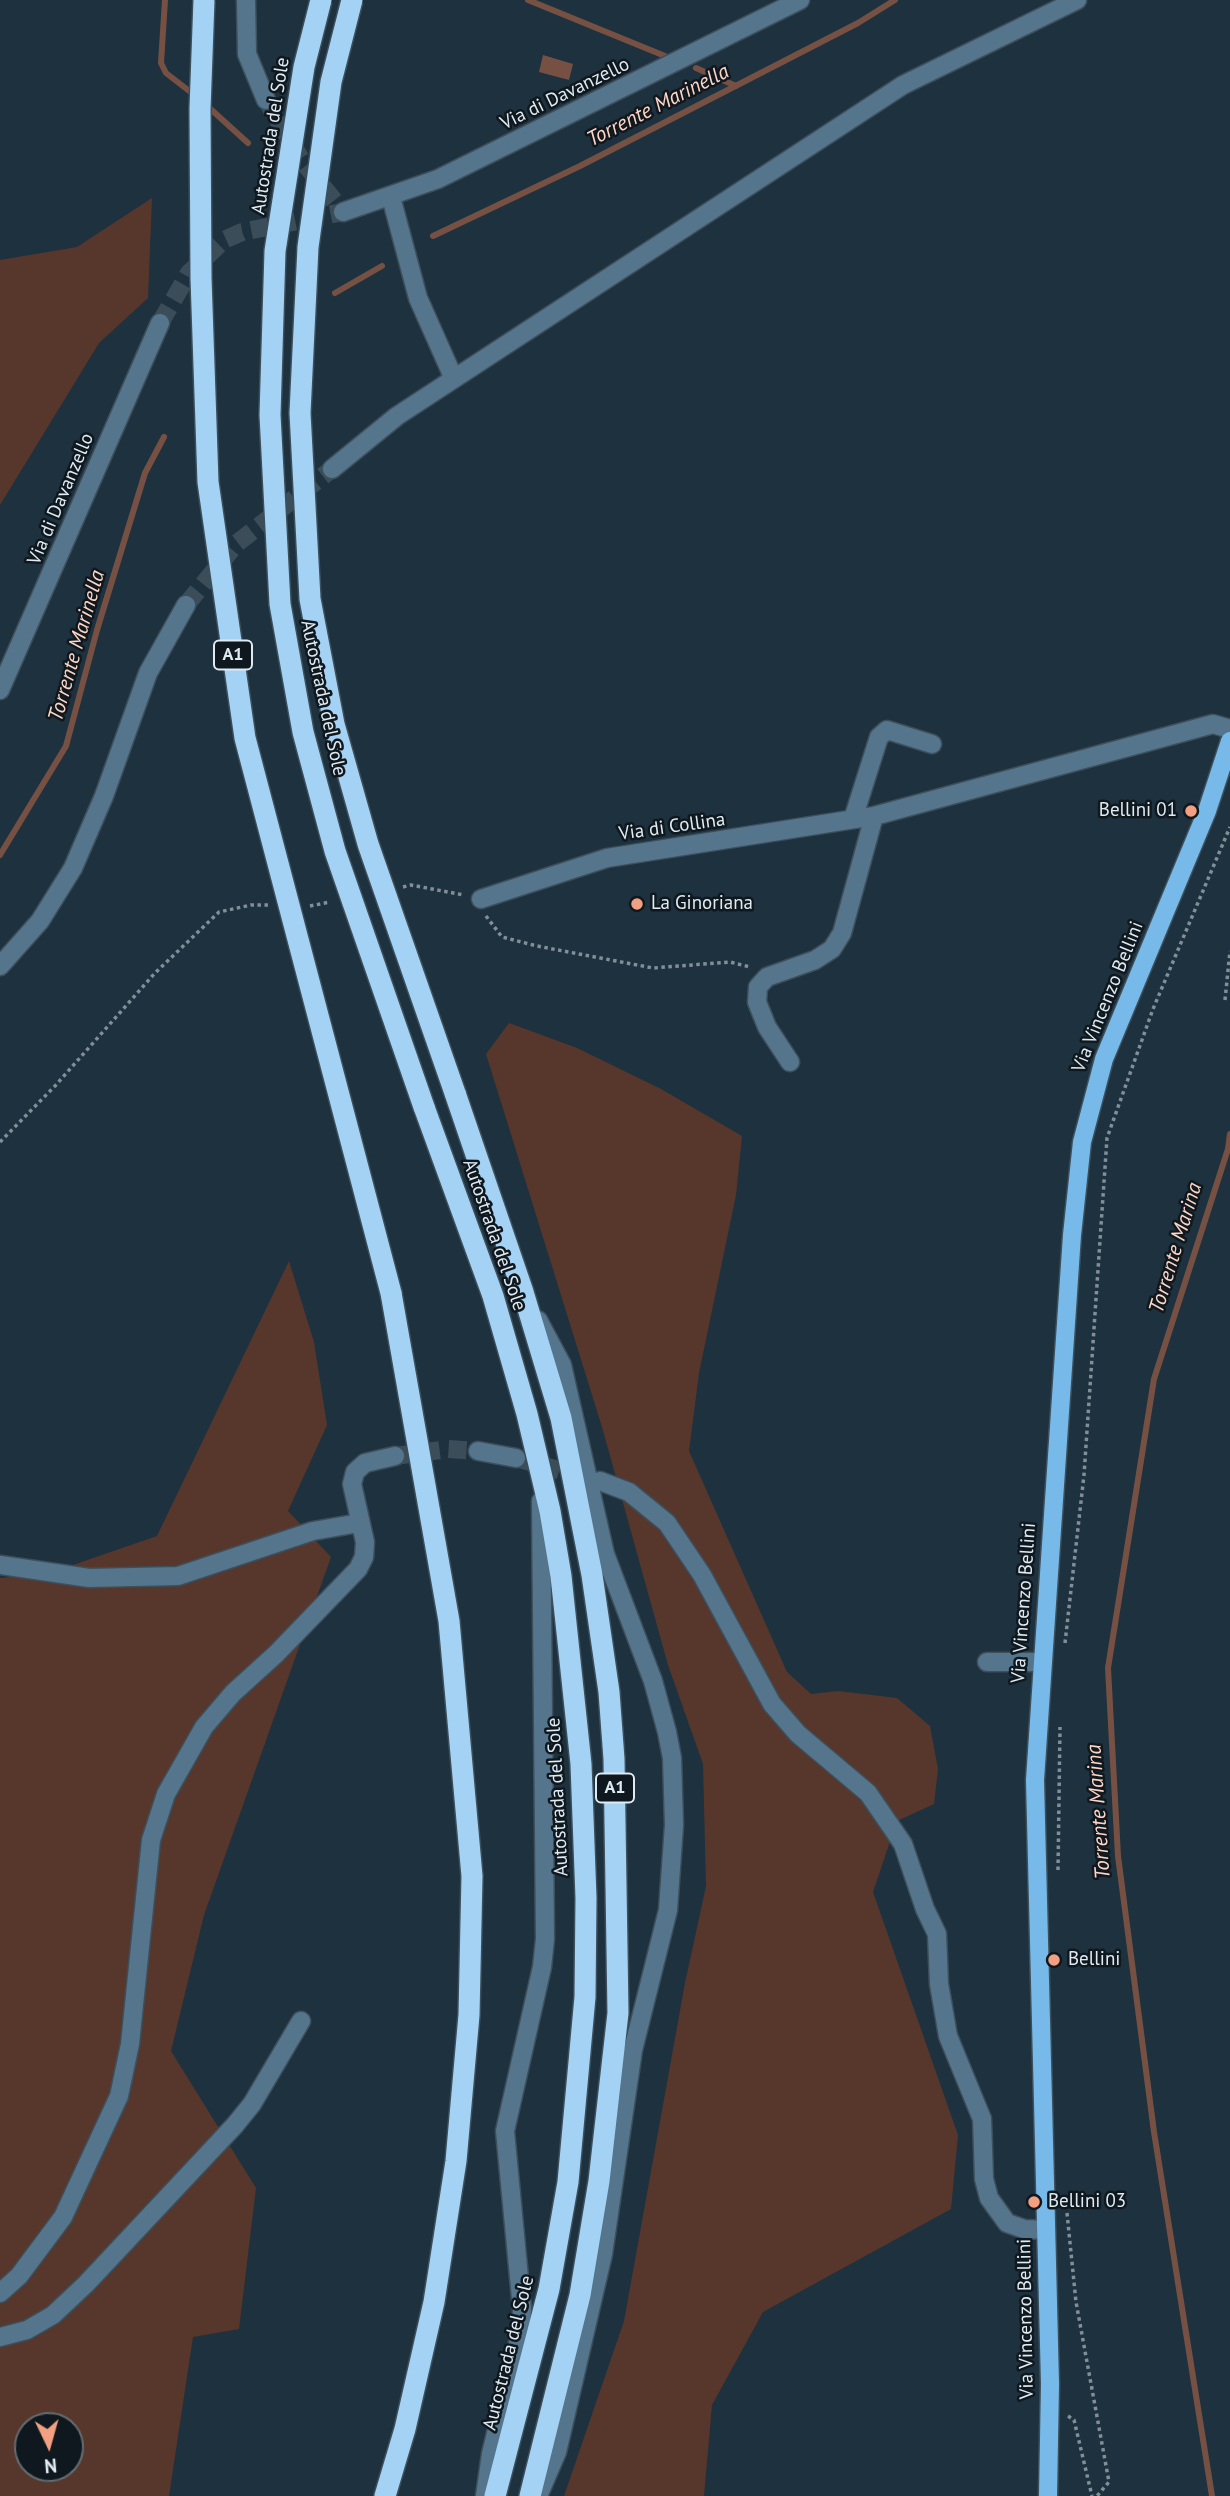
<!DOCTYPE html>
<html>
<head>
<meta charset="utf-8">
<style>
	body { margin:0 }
	#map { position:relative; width:1230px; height:2496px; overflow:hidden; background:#1e313e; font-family:"PT Sans",sans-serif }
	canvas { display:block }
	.north { position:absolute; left:14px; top:2412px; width:70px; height:70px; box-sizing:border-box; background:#0f181e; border:2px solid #626c73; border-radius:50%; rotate:175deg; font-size:19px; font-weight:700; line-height:28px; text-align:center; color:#dfeaf3 }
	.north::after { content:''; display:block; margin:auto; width:24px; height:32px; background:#f2a081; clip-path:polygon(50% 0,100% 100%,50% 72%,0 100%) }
</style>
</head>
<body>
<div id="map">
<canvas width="1230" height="2496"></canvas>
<div class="north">N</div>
</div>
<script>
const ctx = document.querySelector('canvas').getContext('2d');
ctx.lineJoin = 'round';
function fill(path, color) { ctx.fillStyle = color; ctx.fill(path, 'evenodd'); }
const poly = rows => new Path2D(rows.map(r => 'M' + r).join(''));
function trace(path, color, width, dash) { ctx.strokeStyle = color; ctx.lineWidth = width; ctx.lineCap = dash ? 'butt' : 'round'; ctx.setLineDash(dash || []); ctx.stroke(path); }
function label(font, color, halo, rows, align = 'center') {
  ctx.font = font + ' "PT Sans",sans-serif'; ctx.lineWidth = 5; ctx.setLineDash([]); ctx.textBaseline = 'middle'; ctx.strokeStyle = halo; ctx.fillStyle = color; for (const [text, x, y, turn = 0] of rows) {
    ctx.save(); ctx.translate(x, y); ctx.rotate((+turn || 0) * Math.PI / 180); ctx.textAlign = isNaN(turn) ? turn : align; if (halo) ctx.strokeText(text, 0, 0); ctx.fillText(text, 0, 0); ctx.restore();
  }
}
const green = poly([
	[152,198,148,298,99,343,0,505,0,260,77,247],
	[509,1023,577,1048,661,1089,742,1136,736,1195,699,1373,689,1451,787,1672,811,1694,838,1691,897,1698,930,1726,938,1769,934,1804,897,1821,873,1892,958,2135,951,2209,763,2312,712,2405,704,2496,564,2496,624,2321,685,1983,706,1886,703,1764,668,1665,602,1427,486,1054],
	[289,1261,314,1342,327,1425,288,1511,331,1557,204,1915,171,2051,256,2188,239,2329,193,2337,169,2496,0,2496,0,1578,47,1574,157,1536],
	[28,2426,70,2426,70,2468,28,2468]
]);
const water = poly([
	[543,55,573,64,569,80,539,72]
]);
const stream = poly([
	[165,0,161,63,166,73,197,97],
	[528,0,665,56],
	[696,68,736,86],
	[205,104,248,143],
	[433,236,580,166,858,23,895,0],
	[335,293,382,266],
	[0,855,66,746,97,630,145,473,164,437],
	[1212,2496,1154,2132,1118,1856,1108,1668,1154,1379,1228,1149,1230,1134]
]);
const minorTunnel = poly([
	[160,323,189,273,224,240,242,232,343,212,301,159,266,100],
	[186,605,236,544,332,469],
	[395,1456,448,1449,478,1451],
	[516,1458,583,1477]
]);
const path = poly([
	[403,887,411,885,464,895],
	[310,906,330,902],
	[486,916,502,937,537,946,653,968,730,962,750,967],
	[1225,1000,1230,951],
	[0,1142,55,1086,155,973,219,912,251,905,268,905],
	[1065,1643,1084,1475,1107,1138,1153,1009,1230,827],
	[1058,1870,1060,1727],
	[1067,2213,1076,2302,1109,2482,1097,2496],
	[1068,2416,1074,2420,1092,2496]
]);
const minor = poly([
	[246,0,247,54,266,100],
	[391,197,418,298,454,379],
	[343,212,438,179,800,0],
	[332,469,397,416,903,85,1077,0],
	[0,690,160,323],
	[853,819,879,737,887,730,932,744],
	[481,899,607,858,874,816,1213,724,1230,729],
	[0,966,40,921,73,868,104,796,148,673,186,605],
	[790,1062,767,1027,757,1002,758,987,767,977,815,960,832,949,842,933,874,816],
	[538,1320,562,1365,605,1554,653,1681,667,1732,672,1758,674,1825,668,1910,633,2050,603,2254,557,2452,538,2496],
	[478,1451,516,1458],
	[600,1481,629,1492,667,1523,702,1575,772,1704,798,1734,868,1793,903,1844,925,1909,937,1934,939,1984,948,2036,982,2119,984,2179,989,2198,1007,2223,1024,2229,1046,2230],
	[0,1565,89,1578,178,1576,313,1531,359,1523],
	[987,1662,1042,1662],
	[0,2293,19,2276,63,2217,119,2096,130,2044,151,1840,166,1794,204,1727,233,1693,276,1654,358,1569,364,1557,365,1542,352,1484,355,1472,365,1463,395,1456],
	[0,2337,27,2330,53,2315,86,2284,235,2125,252,2104,301,2021],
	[485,2496,491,2454,521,2331,522,2309,505,2131,542,1967,545,1939,541,1501]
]);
const major = poly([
	[1048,2496,1050,2384,1035,1780,1072,1235,1082,1142,1104,1059,1207,811,1230,741]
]);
const highway = poly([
	[455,1093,523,1292,561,1418,592,1575,609,1692,614,1759,618,2013,599,2181,580,2295,530,2496],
	[424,1107,493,1296,527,1414,550,1511,561,1576,581,1764,586,1898,585,1997,568,2182,549,2289,495,2496],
	[385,2496,405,2429,434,2302,456,2161,469,2015,472,1876,449,1621,391,1293]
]);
const highwayBridge = poly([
	[204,0,200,109,201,278,208,482,245,738,391,1293],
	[321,0,304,67,275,251,270,415,280,604,303,732,335,851,424,1107],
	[352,0,331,82,308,247,300,413,310,599,334,724,368,844,455,1093]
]);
const markers = [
	[1191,811,7,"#f2a081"],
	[637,904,7,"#f2a081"],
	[1054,1960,7,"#f2a081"],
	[1034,2202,7,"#f2a081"]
];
const shields = [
	[233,655,38],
	[615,1788,38]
];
const shieldNames = [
	["A1",233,655],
	["A1",615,1788]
];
const streetNames = [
	["Via di Davanzello",565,94,-26],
	["Autostrada del Sole",271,136,-81],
	["Via di Davanzello",61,499,-67],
	["Autostrada del Sole",323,698,78],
	["Via di Collina",672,827,-8],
	["Via Vincenzo Bellini",1108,997,-68],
	["Autostrada del Sole",494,1235,71],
	["Via Vincenzo Bellini",1024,1603,-86],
	["Autostrada del Sole",558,1797,-93],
	["Via Vincenzo Bellini",1026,2319,-91],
	["Autostrada del Sole",509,2353,-76]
];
const poiNames = [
	["Bellini 01",1177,811,"right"],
	["La Ginoriana",651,904],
	["Bellini",1068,1960],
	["Bellini 03",1048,2202]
];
const waterNames = [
	["Torrente Marinella",658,106,-27],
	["Torrente Marinella",77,646,-74],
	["Torrente Marina",1176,1248,-73],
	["Torrente Marina",1099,1812,-94]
];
fill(green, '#57372c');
fill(water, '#765143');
trace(stream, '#765143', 6);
trace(minorTunnel, '#3b4d59', 18, [18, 9]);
trace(minor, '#3d4f5b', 21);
trace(major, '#3d4f5b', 21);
trace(highway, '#3d4f5b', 24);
trace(path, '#808f9a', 3.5, [3.5, 3.5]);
trace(minor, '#55758c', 18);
trace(major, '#77baea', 18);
trace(highway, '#a4d2f5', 21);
trace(highwayBridge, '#3d4f5b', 24, []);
trace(highwayBridge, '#a4d2f5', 21);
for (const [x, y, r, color] of markers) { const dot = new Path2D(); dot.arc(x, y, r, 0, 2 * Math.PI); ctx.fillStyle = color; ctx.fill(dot); trace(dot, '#0f181e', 2.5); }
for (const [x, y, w] of shields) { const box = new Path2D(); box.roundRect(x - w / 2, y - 14.5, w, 29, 5); ctx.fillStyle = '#0f181e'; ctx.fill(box); trace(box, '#dfeaf3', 2); }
label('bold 18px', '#dfeaf3', null, shieldNames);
label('19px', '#dfeaf3', '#0f181e', streetNames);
label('19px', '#dfeaf3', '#0f181e', poiNames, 'left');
label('italic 21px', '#ffd6c6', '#0f181e', waterNames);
</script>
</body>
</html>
